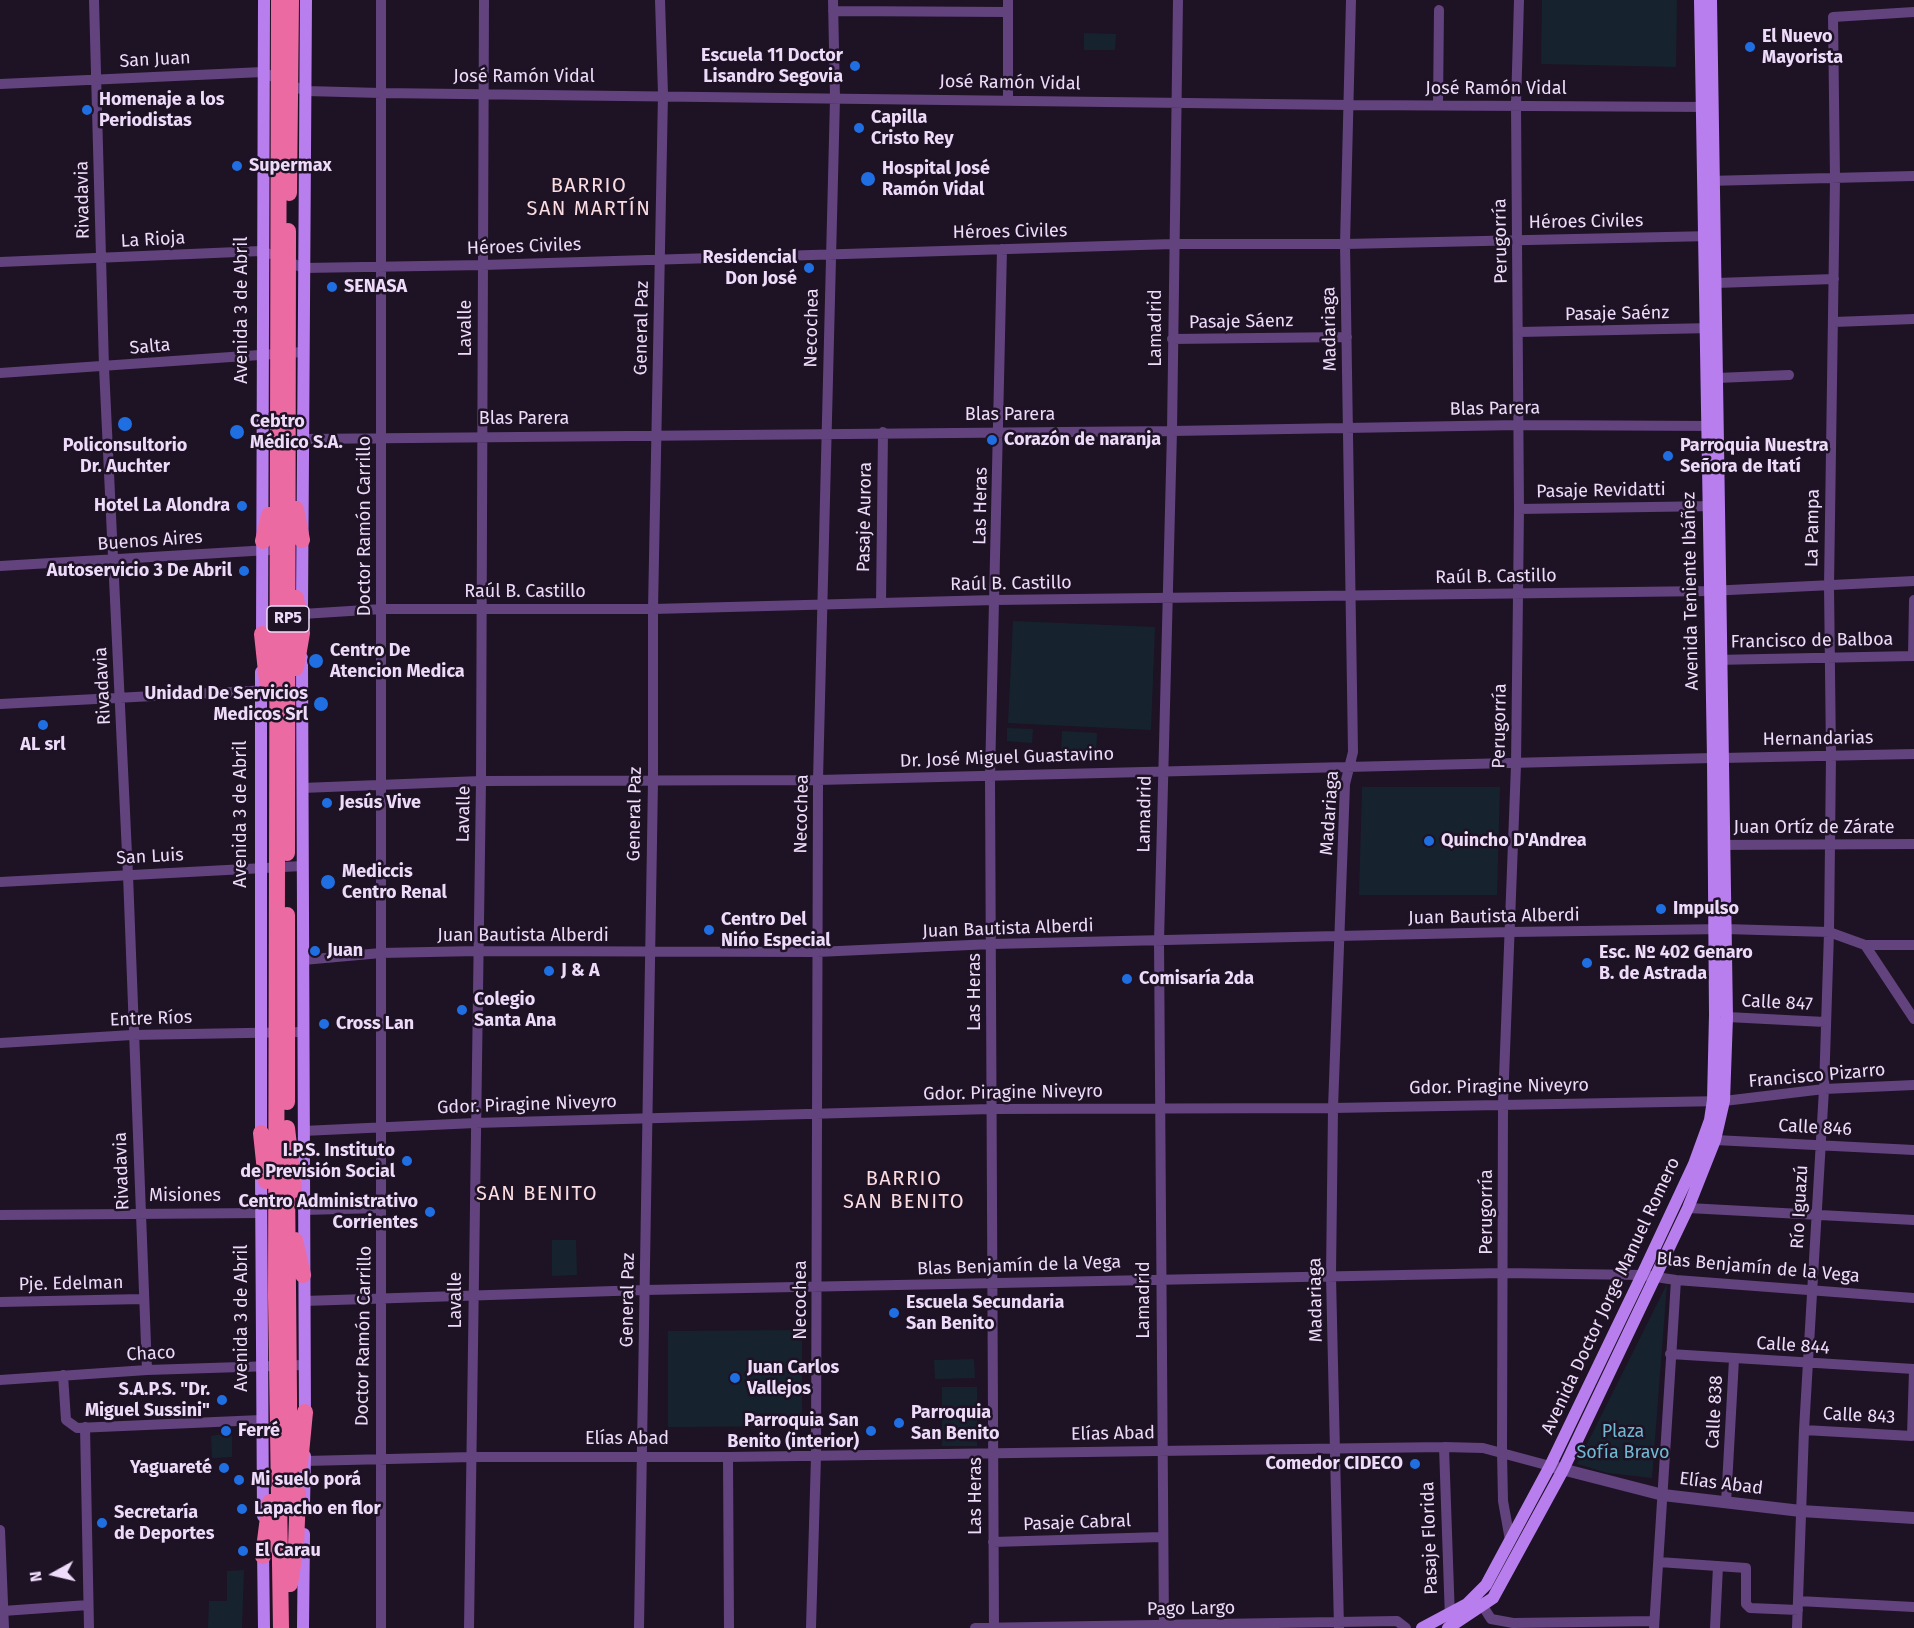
<!DOCTYPE html>
<html>
<head>
<meta charset="utf-8">
<style>
	body { margin:0 }
	#map { position:relative; width:1914px; height:1628px; overflow:hidden; background:#1e1225; font-family:"Fira Sans",sans-serif }
	canvas { display:block }
	.north { position:absolute; left:24px; top:1544px; width:60px; height:60px; -webkit-text-stroke:4px #1e1225; paint-order:stroke; rotate:262deg; font-size:16px; font-weight:700; line-height:24px; text-align:center; color:#eedbfa }
	.north::after { content:''; display:block; margin:auto; width:21px; height:27px; background:#eedbfa; clip-path:polygon(50% 0,100% 100%,50% 72%,0 100%) }
</style>
</head>
<body>
<div id="map">
<canvas width="1914" height="1628"></canvas>
<div class="north">N</div>
</div>
<script>
const ctx = document.querySelector('canvas').getContext('2d');
ctx.lineJoin = 'round';
function fill(path, color) { ctx.fillStyle = color; ctx.fill(path, 'evenodd'); }
const poly = rows => new Path2D(rows.map(r => 'M' + r).join(''));
function trace(path, color, width, dash) { ctx.strokeStyle = color; ctx.lineWidth = width; ctx.lineCap = dash ? 'butt' : 'round'; ctx.setLineDash(dash || []); ctx.stroke(path); }
function label(font, color, halo, rows, align = 'center') {
  ctx.font = font + ' "Fira Sans",sans-serif'; ctx.lineWidth = 5; ctx.setLineDash([]); ctx.textBaseline = 'middle'; ctx.strokeStyle = halo; ctx.fillStyle = color; for (const [text, x, y, turn = 0] of rows) {
    ctx.save(); ctx.translate(x, y); ctx.rotate((+turn || 0) * Math.PI / 180); ctx.textAlign = isNaN(turn) ? turn : align; if (halo) ctx.strokeText(text, 0, 0); ctx.fillText(text, 0, 0); ctx.restore();
  }
}
const green = poly([
	[1542,0,1677,0,1676,67,1541,64],
	[1084,33,1116,34,1115,50,1084,50],
	[1013,621,1155,627,1151,730,1008,723],
	[1007,728,1033,729,1032,743,1007,741],
	[1062,731,1097,733,1096,754,1061,752],
	[1362,787,1500,787,1497,895,1359,895],
	[552,1240,576,1240,577,1275,552,1276],
	[1667,1284,1652,1478,1608,1473,1577,1464],
	[802,1330,802,1426,668,1427,668,1331],
	[974,1359,975,1378,935,1379,934,1360],
	[942,1387,977,1387,977,1446,942,1446],
	[232,1426,232,1457,212,1458,211,1436,221,1434],
	[244,1570,242,1628,208,1628,209,1601,227,1601,227,1571]
]);
const minor = poly([
	[94,0,104,367,128,875,147,1370],
	[381,0,381,1628],
	[833,11,1008,12],
	[285,83,306,91,381,93,1348,105,1708,107],
	[0,84,263,72,271,76],
	[1008,99,1008,0],
	[1438,104,1439,10],
	[1706,181,1914,176],
	[283,260,304,268,483,265,1173,244,1345,244,1712,236],
	[0,262,261,251,269,254],
	[1716,283,1834,279],
	[1834,322,1914,319],
	[1519,332,1713,328],
	[1172,339,1347,337],
	[0,373,303,352],
	[1717,378,1789,375],
	[302,439,1172,431,1519,425,1714,426],
	[1519,509,1716,506],
	[0,566,269,550],
	[881,603,883,432],
	[302,614,382,609,653,609,995,600,1709,591,1914,581],
	[1913,656,1914,600],
	[1714,660,1914,656],
	[0,704,269,690],
	[1722,758,1914,754],
	[302,788,481,781,818,780,1713,758],
	[1716,845,1914,844],
	[0,882,302,866],
	[1865,945,1914,945],
	[303,960,381,953,478,951,817,952,992,944,1511,932,1725,929,1829,932,1865,945,1914,1019],
	[1727,1017,1825,1022],
	[0,1043,132,1035,303,1032],
	[303,1131,475,1123,991,1109,1333,1108,1724,1101,1824,1089,1914,1085],
	[1715,1140,1914,1150],
	[1688,1208,1914,1220],
	[303,1210,381,1208],
	[0,1215,262,1213],
	[304,1301,645,1290,1503,1273,1642,1275,1676,1280,1914,1298],
	[0,1302,143,1299],
	[1670,1354,1914,1369],
	[63,1375,66,1420,77,1428,261,1420],
	[0,1380,147,1370,304,1365],
	[85,1427,89,1628],
	[1804,1430,1912,1436,1914,1370],
	[1444,1447,1450,1619],
	[728,1457,729,1628],
	[305,1461,472,1457,728,1457,1444,1447,1483,1448,1550,1466],
	[1726,1503,1734,1359],
	[0,1530,4,1628],
	[1510,1540,1503,1501,1502,1453,1503,1103,1516,765,1519,509,1516,105,1519,0],
	[993,1542,1162,1537],
	[1659,1562,1746,1568,1746,1604,1750,1608,1798,1610],
	[1479,1600,1491,1619,1513,1623,1654,1621],
	[1798,1601,1914,1607],
	[3,1611,88,1605],
	[469,1628,481,781,484,0],
	[639,1628,653,781,653,609,663,94,660,0],
	[811,1628,816,1456,818,780,835,98,833,0],
	[975,1628,1397,1621,1406,1628],
	[994,1628,990,777,1002,249],
	[1164,1628,1159,941,1172,431,1178,0],
	[1339,1628,1331,1276,1333,1108,1345,784,1353,752,1345,244,1351,0],
	[1654,1628,1676,1280],
	[1715,1628,1718,1566],
	[1797,1628,1804,1430,1824,1089,1829,932,1831,755,1829,586,1835,179,1833,17,1914,12]
]);
const tertiary = poly([
	[1554,1467,1663,1495,1801,1511,1914,1518]
]);
const secondary = poly([
	[302,608,306,0],
	[262,640,264,0],
	[302,658,305,1421],
	[261,1141,261,672],
	[261,1173,263,1516],
	[304,1505,305,1456],
	[263,1548,264,1628],
	[303,1628,304,1534],
	[1422,1628,1467,1604,1486,1585,1550,1466,1642,1275,1694,1164,1710,1120,1713,1100,1715,1015,1713,758,1700,0],
	[1448,1628,1493,1598,1563,1470,1688,1208,1715,1140,1724,1101,1727,1017,1711,0]
]);
const trunk = poly([
	[279,0,276,1296,281,1628],
	[289,193,291,0],
	[296,509,302,540],
	[263,541,269,515],
	[296,598,302,633,296,668],
	[262,634,267,681],
	[287,853,288,231],
	[287,1102,287,915],
	[287,1128,294,1190],
	[261,1133,266,1181],
	[287,1179,290,1504],
	[295,1240,303,1275],
	[300,1464,305,1412],
	[263,1556,270,1502],
	[290,1584,296,1546,298,1493]
]);
const markers = [
	[1750,47,6,"#1f6fe2"],
	[855,66,6,"#1f6fe2"],
	[87,110,6,"#1f6fe2"],
	[859,128,6,"#1f6fe2"],
	[237,166,6,"#1f6fe2"],
	[868,179,8,"#1f6fe2"],
	[809,268,6,"#1f6fe2"],
	[332,287,6,"#1f6fe2"],
	[125,424,8,"#1f6fe2"],
	[237,432,8,"#1f6fe2"],
	[992,440,6,"#1f6fe2"],
	[1668,456,6,"#1f6fe2"],
	[242,506,6,"#1f6fe2"],
	[244,571,6,"#1f6fe2"],
	[316,661,8,"#1f6fe2"],
	[321,704,8,"#1f6fe2"],
	[43,725,6,"#1f6fe2"],
	[327,803,6,"#1f6fe2"],
	[1429,841,6,"#1f6fe2"],
	[328,882,8,"#1f6fe2"],
	[1661,909,6,"#1f6fe2"],
	[709,930,6,"#1f6fe2"],
	[315,951,6,"#1f6fe2"],
	[1587,963,6,"#1f6fe2"],
	[549,971,6,"#1f6fe2"],
	[1127,979,6,"#1f6fe2"],
	[462,1010,6,"#1f6fe2"],
	[324,1024,6,"#1f6fe2"],
	[407,1161,6,"#1f6fe2"],
	[430,1212,6,"#1f6fe2"],
	[894,1313,6,"#1f6fe2"],
	[735,1378,6,"#1f6fe2"],
	[222,1400,6,"#1f6fe2"],
	[899,1423,6,"#1f6fe2"],
	[226,1431,6,"#1f6fe2"],
	[871,1431,6,"#1f6fe2"],
	[1415,1464,6,"#1f6fe2"],
	[224,1468,6,"#1f6fe2"],
	[239,1480,6,"#1f6fe2"],
	[242,1509,6,"#1f6fe2"],
	[102,1523,6,"#1f6fe2"],
	[243,1551,6,"#1f6fe2"]
];
const shields = [
	[288,619,42]
];
const shieldNames = [
	["RP5",288,619]
];
const poiNames = [
	["El Nuevo",1762,37],
	["Mayorista",1762,58],
	["Escuela 11 Doctor",843,56,"right"],
	["Lisandro Segovia",843,77,"right"],
	["Homenaje a los",99,100],
	["Periodistas",99,121],
	["Capilla",871,118],
	["Cristo Rey",871,139],
	["Supermax",249,166],
	["Hospital José",882,169],
	["Ramón Vidal",882,190],
	["Residencial",797,258,"right"],
	["Don José",797,279,"right"],
	["SENASA",344,287],
	["Cebtro",250,422],
	["Médico S.A.",250,443],
	["Corazón de naranja",1004,440],
	["Policonsultorio",125,446,"center"],
	["Dr. Auchter",125,467,"center"],
	["Parroquia Nuestra",1680,446],
	["Señora de Itatí",1680,467],
	["Hotel La Alondra",230,506,"right"],
	["Autoservicio 3 De Abril",232,571,"right"],
	["Centro De",330,651],
	["Atencion Medica",330,672],
	["Unidad De Servicios",308,694,"right"],
	["Medicos Srl",308,715,"right"],
	["AL srl",43,745,"center"],
	["Jesús Vive",339,803],
	["Quincho D'Andrea",1441,841],
	["Mediccis",342,872],
	["Centro Renal",342,893],
	["Impulso",1673,909],
	["Centro Del",721,920],
	["Nińo Especial",721,941],
	["Juan",327,951],
	["Esc. Nº 402 Genaro",1599,953],
	["B. de Astrada",1599,974],
	["J & A",561,971],
	["Comisaría 2da",1139,979],
	["Colegio",474,1000],
	["Santa Ana",474,1021],
	["Cross Lan",336,1024],
	["I.P.S. Instituto",395,1151,"right"],
	["de Previsión Social",395,1172,"right"],
	["Centro Administrativo",418,1202,"right"],
	["Corrientes",418,1223,"right"],
	["Escuela Secundaria",906,1303],
	["San Benito",906,1324],
	["Juan Carlos",747,1368],
	["Vallejos",747,1389],
	["S.A.P.S. \"Dr.",210,1390,"right"],
	["Miguel Sussini\"",210,1411,"right"],
	["Parroquia",911,1413],
	["San Benito",911,1434],
	["Parroquia San",859,1421,"right"],
	["Benito (interior)",859,1442,"right"],
	["Ferré",238,1431],
	["Comedor CIDECO",1403,1464,"right"],
	["Yaguareté",212,1468,"right"],
	["Mi suelo porá",251,1480],
	["Lapacho en flor",254,1509],
	["Secretaría",114,1513],
	["de Deportes",114,1534],
	["El Carau",255,1551]
];
const streetNames = [
	["San Juan",155,60,-3],
	["José Ramón Vidal",524,77],
	["José Ramón Vidal",1010,83,1],
	["José Ramón Vidal",1496,89],
	["Rivadavia",83,200,-91],
	["Héroes Civiles",1586,222,-1],
	["Héroes Civiles",1010,232,-1],
	["La Rioja",153,240,-3],
	["Perugorría",1501,241,-91],
	["Héroes Civiles",524,247,-2],
	["Avenida 3 de Abril",242,310,-90],
	["Pasaje Saénz",1617,314,-1],
	["Pasaje Sáenz",1241,322,-1],
	["Lavalle",466,328,-90],
	["General Paz",642,328,-89],
	["Necochea",812,328,-89],
	["Lamadrid",1156,328,-90],
	["Madariaga",1330,329,-91],
	["Salta",150,347,-5],
	["Blas Parera",1495,409,-1],
	["Blas Parera",1010,415],
	["Blas Parera",524,419],
	["Pasaje Revidatti",1601,491,-1],
	["Las Heras",981,506,-89],
	["Pasaje Aurora",865,517,-89],
	["Doctor Ramón Carrillo",365,526,-90],
	["La Pampa",1813,528,-89],
	["Buenos Aires",150,541,-4],
	["Raúl B. Castillo",1496,577,-1],
	["Raúl B. Castillo",1011,584,-1],
	["Avenida Teniente Ibáñez",1691,591,-91],
	["Raúl B. Castillo",525,592],
	["Francisco de Balboa",1812,641,-1],
	["Rivadavia",103,686,-93],
	["Perugorría",1500,726,-89],
	["Hernandarias",1818,739,-1],
	["Dr. José Miguel Guastavino",1007,758,-2],
	["Madariaga",1330,813,-86],
	["Avenida 3 de Abril",241,814,-90],
	["Lavalle",464,814,-89],
	["General Paz",635,814,-89],
	["Necochea",802,814,-89],
	["Lamadrid",1145,814,-89],
	["Juan Ortíz de Zárate",1814,828],
	["San Luis",150,857,-3],
	["Juan Bautista Alberdi",1494,917,-1],
	["Juan Bautista Alberdi",1008,929,-2],
	["Juan Bautista Alberdi",523,936],
	["Las Heras",975,992,-90],
	["Calle 847",1777,1003,3],
	["Entre Ríos",151,1019,-2],
	["Francisco Pizarro",1817,1076,-5],
	["Gdor. Piragine Niveyro",1499,1087,-1],
	["Gdor. Piragine Niveyro",1013,1093,-1],
	["Gdor. Piragine Niveyro",527,1105,-2],
	["Calle 846",1815,1128,3],
	["Rivadavia",122,1171,-92],
	["Misiones",185,1196],
	["Río Iguazú",1800,1207,-87],
	["Perugorría",1487,1212,-90],
	["Blas Benjamín de la Vega",1019,1266,-2],
	["Blas Benjamín de la Vega",1758,1268,5],
	["Pje. Edelman",71,1284,-1],
	["Avenida Doctor Jorge Manuel Romero",1611,1296,-65],
	["Lavalle",456,1300,-90],
	["General Paz",628,1300,-89],
	["Necochea",801,1300,-90],
	["Lamadrid",1144,1300,-90],
	["Madariaga",1316,1300,-91],
	["Avenida 3 de Abril",242,1318,-90],
	["Doctor Ramón Carrillo",364,1336,-89],
	["Calle 844",1793,1346,4],
	["Chaco",151,1354,-3],
	["Calle 838",1715,1412,-87],
	["Calle 843",1859,1416,3],
	["Elías Abad",1113,1434,-1],
	["Elías Abad",627,1439],
	["Elías Abad",1721,1484,7],
	["Las Heras",976,1496,-90],
	["Pasaje Cabral",1077,1523,-2],
	["Pasaje Florida",1430,1538,-92],
	["Pago Largo",1191,1609,-1]
];
const parkNames = [
	["Plaza",1623,1432],
	["Sofía Bravo",1623,1453]
];
const neighbourhoodNames = [
	["BARRIO",589,186],
	["SAN MARTÍN",589,209],
	["BARRIO",904,1179],
	["SAN BENITO",904,1202],
	["SAN BENITO",537,1194]
];
fill(green, '#16232e');
trace(minor, '#62437e', 10);
trace(tertiary, '#62437e', 12);
trace(secondary, '#b87eee', 12);
trace(trunk, '#ec6aa2', 16);
for (const [x, y, r, color] of markers) { const dot = new Path2D(); dot.arc(x, y, r, 0, 2 * Math.PI); ctx.fillStyle = color; ctx.fill(dot); trace(dot, '#1e1225', 2); }
for (const [x, y, w] of shields) { const box = new Path2D(); box.roundRect(x - w / 2, y - 13, w, 26, 4.5); ctx.fillStyle = '#1e1225'; ctx.fill(box); trace(box, '#eedbfa', 1.5); }
label('bold 16px', '#eedbfa', null, shieldNames);
label('bold 18px', '#eedbfa', '#1e1225', poiNames, 'left');
label('18px', '#eedbfa', '#1e1225', streetNames);
label('18px', '#6fbad2', '#1e1225', parkNames);
ctx.letterSpacing = '1.5px';
label('20px', '#fbdce1', '#1e1225', neighbourhoodNames);
ctx.letterSpacing = '0px';
</script>
</body>
</html>
